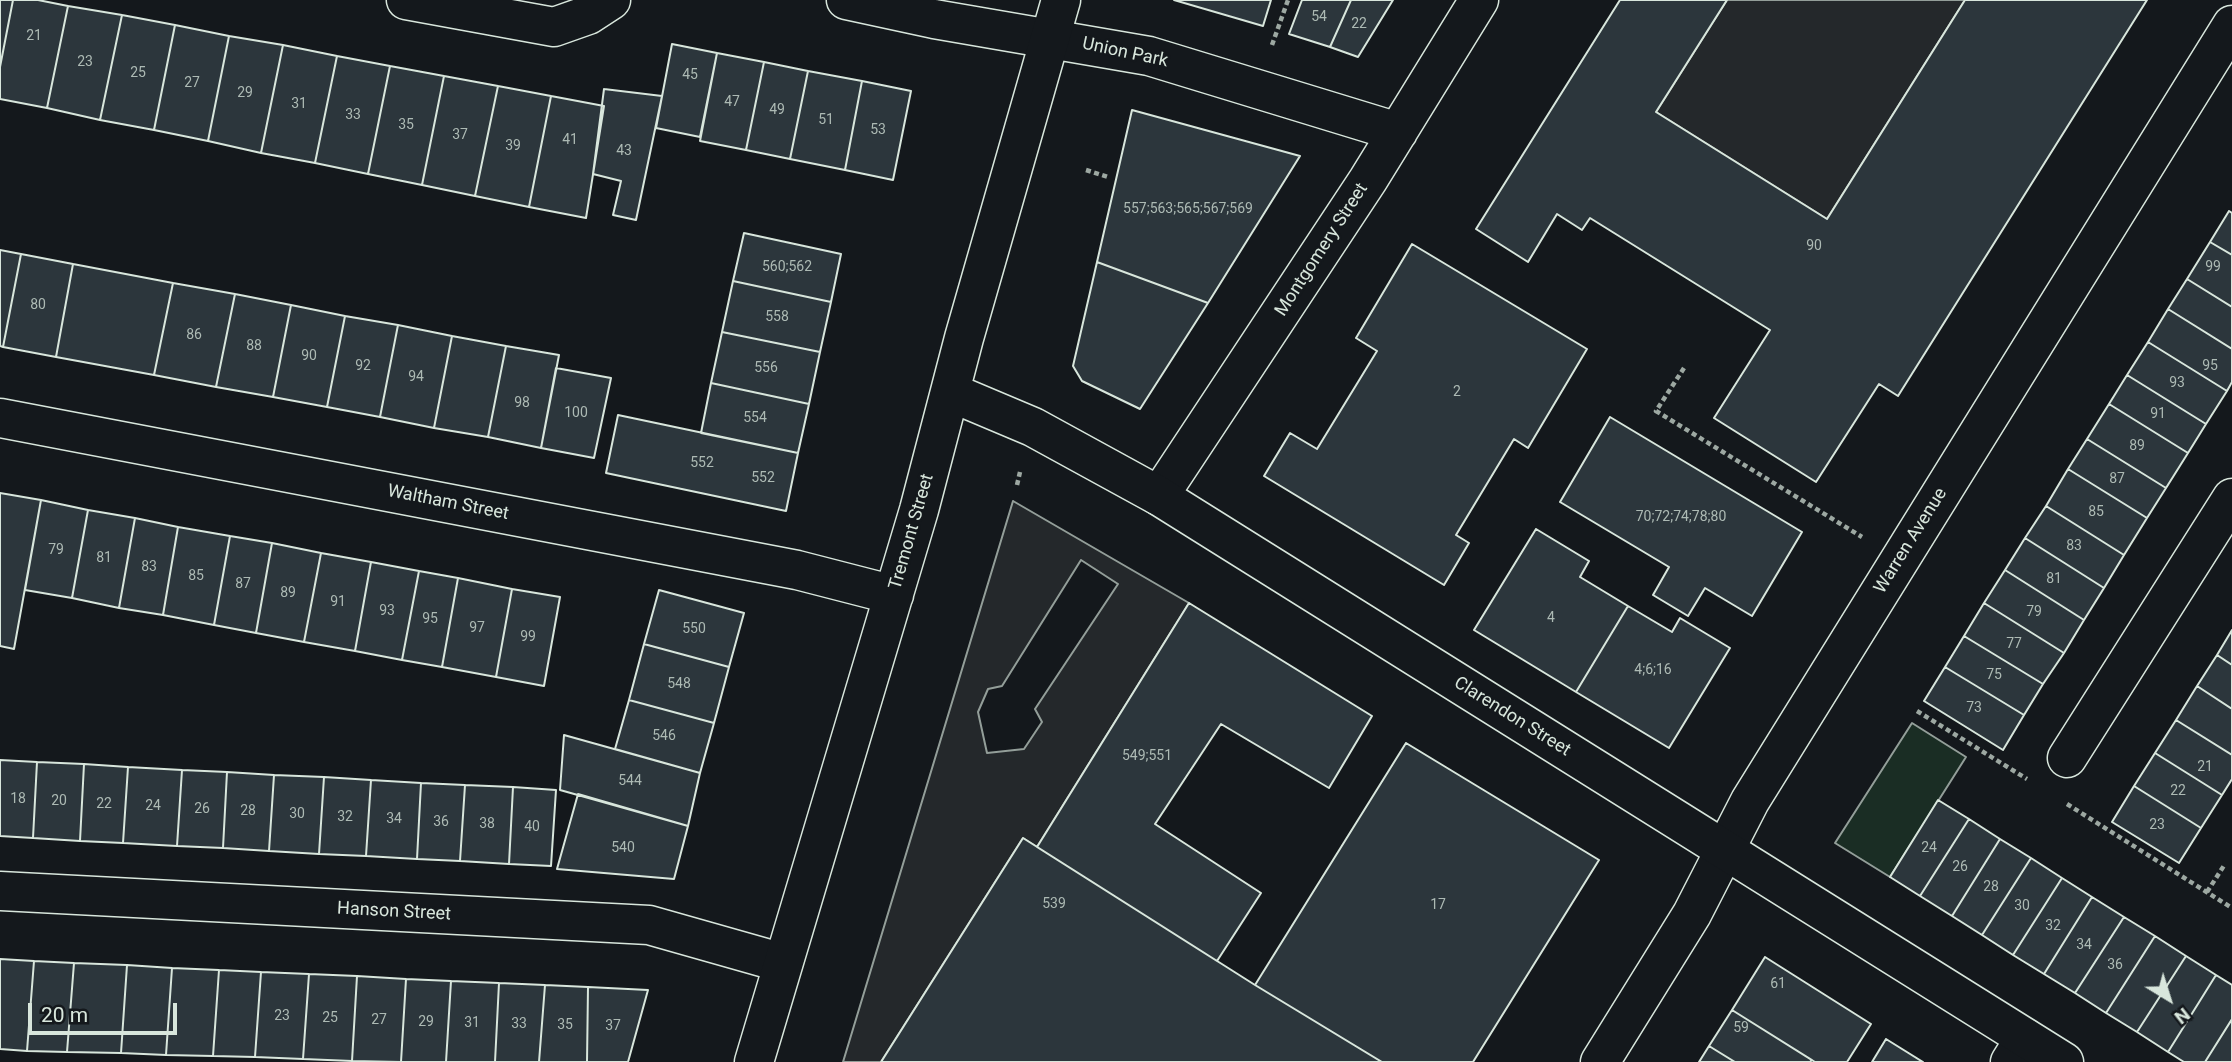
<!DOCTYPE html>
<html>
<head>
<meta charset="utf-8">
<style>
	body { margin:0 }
	#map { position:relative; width:2232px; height:1062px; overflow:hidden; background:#14181c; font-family:Roboto,sans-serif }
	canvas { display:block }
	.north { position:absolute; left:2134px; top:964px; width:70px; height:70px; -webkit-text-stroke:5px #14181c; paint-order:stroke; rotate:142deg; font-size:19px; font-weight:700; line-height:28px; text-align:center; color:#d8e6dc }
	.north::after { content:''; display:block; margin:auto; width:24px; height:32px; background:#d8e6dc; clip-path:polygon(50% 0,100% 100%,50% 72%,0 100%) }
	.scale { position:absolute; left:28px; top:1003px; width:149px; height:32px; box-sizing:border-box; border:4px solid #d8e6dc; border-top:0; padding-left:9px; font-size:21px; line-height:24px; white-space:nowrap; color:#d8e6dc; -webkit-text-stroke:5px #14181c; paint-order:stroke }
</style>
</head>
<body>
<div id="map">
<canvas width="2232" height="1062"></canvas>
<div class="north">N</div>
<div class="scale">20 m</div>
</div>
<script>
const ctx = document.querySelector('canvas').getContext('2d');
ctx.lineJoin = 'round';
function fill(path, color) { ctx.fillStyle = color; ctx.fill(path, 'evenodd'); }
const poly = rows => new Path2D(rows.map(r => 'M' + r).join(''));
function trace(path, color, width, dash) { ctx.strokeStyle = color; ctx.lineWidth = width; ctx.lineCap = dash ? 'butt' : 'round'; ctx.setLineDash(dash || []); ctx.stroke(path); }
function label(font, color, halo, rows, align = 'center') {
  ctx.font = font + ' Roboto,sans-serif'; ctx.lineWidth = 5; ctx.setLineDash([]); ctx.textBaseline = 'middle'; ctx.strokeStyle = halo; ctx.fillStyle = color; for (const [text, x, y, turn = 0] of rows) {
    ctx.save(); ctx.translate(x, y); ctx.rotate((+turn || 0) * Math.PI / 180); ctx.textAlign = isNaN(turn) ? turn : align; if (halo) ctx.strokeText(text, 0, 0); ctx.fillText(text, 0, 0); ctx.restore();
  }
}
const green = poly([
	[1912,723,1966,757,1890,877,1835,843,1912,723]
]);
const parking = poly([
	[1727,0,1965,0,1827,219,1656,112,1727,0],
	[1013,501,1189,603,1037,847,1023,838,881,1062,843,1062,1013,501],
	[1081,560,1118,584,1035,709,1042,722,1024,749,987,753,978,712,988,689,1002,686,1081,560]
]);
const building = poly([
	[0,0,13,0,0,67,0,0],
	[13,0,38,0,68,6,47,108,0,99,0,67,13,0],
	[1174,0,1271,0,1263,26,1174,0],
	[1302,0,1351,0,1330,47,1289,34,1302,0],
	[1351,0,1393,0,1358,57,1330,47,1351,0],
	[1620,0,1727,0,1656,112,1827,219,1965,0,2147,0,1898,396,1879,384,1816,482,1714,418,1770,330,1590,218,1582,230,1557,214,1528,262,1476,229,1620,0],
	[68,6,122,15,100,120,47,108,68,6],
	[122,15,175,25,154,130,100,120,122,15],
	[175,25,229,36,208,141,154,130,175,25],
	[229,36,283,45,261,153,208,141,229,36],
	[672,44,717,53,700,137,656,128,672,44],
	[283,45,337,56,315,163,261,153,283,45],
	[717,53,764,62,746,150,700,141,717,53],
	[337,56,390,66,368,174,315,163,337,56],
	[764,62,808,71,790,159,746,150,764,62],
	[390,66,444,76,422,185,368,174,390,66],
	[808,71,862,81,845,170,790,159,808,71],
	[444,76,498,86,475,196,422,185,444,76],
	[862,81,911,91,893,180,845,170,862,81],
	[498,86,551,96,529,207,475,196,498,86],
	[604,89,662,96,636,220,613,215,621,181,593,174,604,89],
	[551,96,604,106,586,218,529,207,551,96],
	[1132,110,1300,156,1208,303,1097,262,1132,110],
	[2229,211,2232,213,2232,255,2210,242,2229,211],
	[744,233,841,254,831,302,733,281,744,233],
	[2210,242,2232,255,2232,307,2187,279,2210,242],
	[1412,244,1587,349,1528,448,1514,439,1456,535,1469,543,1444,585,1264,476,1290,433,1317,449,1377,351,1356,338,1412,244],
	[0,250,21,254,3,347,0,346,0,250],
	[21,254,73,264,56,357,3,347,21,254],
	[1097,262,1208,303,1140,409,1082,381,1073,366,1097,262],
	[73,264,173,283,154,375,56,357,73,264],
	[2187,279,2232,307,2232,349,2168,309,2187,279],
	[733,281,831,302,820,352,722,332,733,281],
	[173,283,235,294,216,387,154,375,173,283],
	[235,294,291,305,273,397,216,387,235,294],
	[291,305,345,316,327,407,273,397,291,305],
	[2168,309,2232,349,2232,382,2227,391,2148,342,2168,309],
	[345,316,398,325,380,417,327,407,345,316],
	[398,325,452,336,434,428,380,417,398,325],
	[722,332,820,352,809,404,711,383,722,332],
	[452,336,506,346,488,437,434,428,452,336],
	[2148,342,2227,391,2206,424,2127,375,2148,342],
	[506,346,559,355,541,448,488,437,506,346],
	[556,368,611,378,594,458,541,448,556,368],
	[2127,375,2206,424,2188,453,2109,404,2127,375],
	[711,383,809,404,798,453,701,433,711,383],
	[2109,404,2188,453,2166,488,2087,439,2109,404],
	[618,415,798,453,786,511,606,473,618,415],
	[1610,417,1802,532,1752,616,1705,588,1688,616,1653,595,1669,567,1560,502,1610,417],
	[2087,439,2166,488,2147,518,2068,469,2087,439],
	[2068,469,2147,518,2124,555,2046,506,2068,469],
	[0,493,41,500,14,649,0,646,0,493],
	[41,500,88,510,72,598,25,590,41,500],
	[2046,506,2124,555,2104,588,2025,538,2046,506],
	[88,510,135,518,119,608,72,598,88,510],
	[135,518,178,527,163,615,119,608,135,518],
	[178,527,230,536,214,625,163,615,178,527],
	[1536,529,1589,561,1580,577,1628,606,1576,692,1474,630,1536,529],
	[230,536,272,543,256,633,214,625,230,536],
	[2025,538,2104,588,2084,620,2005,570,2025,538],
	[272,543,321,553,304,642,256,633,272,543],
	[321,553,371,562,355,651,304,642,321,553],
	[371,562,419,571,402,660,355,651,371,562],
	[2005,570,2084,620,2064,653,1984,603,2005,570],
	[419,571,458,578,442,667,402,660,419,571],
	[458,578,512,589,496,677,442,667,458,578],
	[512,589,560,597,544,686,496,677,512,589],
	[659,590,744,613,729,667,644,644,659,590],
	[1189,603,1372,716,1329,788,1221,724,1155,824,1261,893,1217,961,1037,847,1189,603],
	[1984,603,2064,653,2043,684,1964,636,1984,603],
	[1628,606,1672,632,1680,618,1730,648,1669,748,1576,692,1628,606],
	[2232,630,2232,665,2217,655,2232,630],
	[1964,636,2043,684,2024,715,1945,667,1964,636],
	[644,644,729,667,714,723,629,700,644,644],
	[2217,655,2232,665,2232,709,2197,686,2217,655],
	[1945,667,2024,715,2003,750,1924,701,1945,667],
	[2197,686,2232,709,2232,755,2176,720,2197,686],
	[629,700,714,723,700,773,615,749,629,700],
	[2176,720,2232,755,2232,779,2222,795,2155,753,2176,720],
	[564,735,700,773,688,826,560,790,564,735],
	[1406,743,1599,860,1473,1062,1382,1062,1255,985,1406,743],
	[2155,753,2222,795,2201,828,2134,786,2155,753],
	[0,760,37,762,33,838,0,836,0,760],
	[37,762,84,764,80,841,33,838,37,762],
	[84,764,128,767,123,843,80,841,84,764],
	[128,767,182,770,177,846,123,843,128,767],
	[182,770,227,772,223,848,177,846,182,770],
	[227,772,274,775,269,851,223,848,227,772],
	[274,775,324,777,319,854,269,851,274,775],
	[324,777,371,780,366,856,319,854,324,777],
	[371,780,421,783,417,859,366,856,371,780],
	[421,783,465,785,460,861,417,859,421,783],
	[465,785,513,787,509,864,460,861,465,785],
	[2134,786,2201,828,2179,863,2112,822,2134,786],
	[513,787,556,790,551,866,509,864,513,787],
	[578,794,688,826,674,879,557,869,578,794],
	[1938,800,1969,819,1920,896,1890,877,1938,800],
	[1969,819,2000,839,1952,916,1920,896,1969,819],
	[1023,838,1255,985,1382,1062,881,1062,1023,838],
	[2000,839,2031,858,1982,935,1952,916,2000,839],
	[2031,858,2062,878,2013,955,1982,935,2031,858],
	[2062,878,2092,897,2044,974,2013,955,2062,878],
	[2092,897,2124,917,2075,993,2044,974,2092,897],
	[2124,917,2155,936,2106,1013,2075,993,2124,917],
	[2155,936,2186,956,2137,1032,2106,1013,2155,936],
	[2186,956,2216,975,2168,1052,2137,1032,2186,956],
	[1765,957,1871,1024,1847,1062,1815,1062,1732,1010,1765,957],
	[0,959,34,961,27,1051,0,1049,0,959],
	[34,961,74,963,67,1052,27,1051,34,961],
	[74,963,127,965,121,1053,67,1052,74,963],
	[127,965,172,968,166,1055,121,1053,127,965],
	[172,968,219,970,213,1056,166,1055,172,968],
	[219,970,261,972,255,1057,213,1056,219,970],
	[261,972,309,974,303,1059,255,1057,261,972],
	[309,974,357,976,352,1061,303,1059,309,974],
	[2216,975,2232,985,2232,1019,2205,1062,2184,1062,2168,1052,2216,975],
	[357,976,406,979,401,1062,352,1061,357,976],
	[406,979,451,981,446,1062,401,1062,406,979],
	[451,981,499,983,495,1062,446,1062,451,981],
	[499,983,545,985,539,1062,495,1062,499,983],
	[545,985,588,987,587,1062,539,1062,545,985],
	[588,987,648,990,628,1062,587,1062,588,987],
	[1732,1010,1812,1060,1810,1062,1735,1062,1709,1046,1732,1010],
	[2232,1019,2232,1062,2205,1062,2232,1019],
	[1886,1039,1923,1062,1872,1062,1886,1039],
	[1709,1046,1735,1062,1699,1062,1709,1046]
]);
const path = poly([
	[1272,45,1288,0],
	[1086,170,1108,177],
	[1684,368,1656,411,1862,537],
	[1017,485,1020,472],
	[1917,711,2027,779],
	[2067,804,2232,908],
	[2207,892,2225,864]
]);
const minor = poly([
	[406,0,554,27,588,15,611,0],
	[846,0,934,19,1149,56,1398,132],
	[1159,496,1368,180,1479,0],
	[2067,758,2232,498],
	[0,891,649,925,783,963],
	[1600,1062,1692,914,1750,801,2232,25],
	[2010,1062,2025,1038]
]);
const major = poly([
	[950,392,1033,427,1159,496,2064,1062],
	[0,418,797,570,894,595],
	[754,1062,919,510,964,338,1061,0]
]);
const numberNames = [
	["54",1319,17],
	["22",1359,24],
	["21",34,36],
	["23",85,62],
	["25",138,73],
	["45",690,75],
	["27",192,83],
	["29",245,93],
	["47",732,102],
	["31",299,104],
	["49",777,110],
	["33",353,115],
	["51",826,120],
	["35",406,125],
	["53",878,130],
	["37",460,135],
	["41",570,140],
	["39",513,146],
	["43",624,151],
	["557;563;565;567;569",1188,209],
	["90",1814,246],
	["560;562",787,267],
	["99",2213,267],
	["80",38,305],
	["558",777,317],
	["86",194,335],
	["88",254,346],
	["90",309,356],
	["92",363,366],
	["95",2210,366],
	["556",766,368],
	["94",416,377],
	["93",2177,383],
	["2",1457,392],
	["98",522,403],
	["100",576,413],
	["91",2158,414],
	["554",755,418],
	["89",2137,446],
	["552",702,463],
	["552",763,478],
	["87",2117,479],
	["85",2096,512],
	["70;72;74;78;80",1681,517],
	["83",2074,546],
	["79",56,550],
	["81",104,558],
	["83",149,567],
	["85",196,576],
	["81",2054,579],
	["87",243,584],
	["89",288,593],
	["91",338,602],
	["93",387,611],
	["79",2034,612],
	["4",1551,618],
	["95",430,619],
	["97",477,628],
	["550",694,629],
	["99",528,637],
	["77",2014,644],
	["4;6;16",1653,670],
	["75",1994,675],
	["548",679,684],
	["73",1974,708],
	["546",664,736],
	["549;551",1147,756],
	["21",2205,767],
	["544",630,781],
	["22",2178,791],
	["18",18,799],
	["20",59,801],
	["22",104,804],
	["24",153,806],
	["26",202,809],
	["28",248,811],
	["30",297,814],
	["32",345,817],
	["34",394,819],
	["36",441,822],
	["38",487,824],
	["23",2157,825],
	["40",532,827],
	["540",623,848],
	["24",1929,848],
	["26",1960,867],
	["28",1991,887],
	["539",1054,904],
	["17",1438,905],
	["30",2022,906],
	["32",2053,926],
	["34",2084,945],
	["36",2115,965],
	["61",1778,984],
	["23",282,1016],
	["25",330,1018],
	["27",379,1020],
	["29",426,1022],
	["31",472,1023],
	["33",519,1024],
	["35",565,1025],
	["37",613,1026],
	["59",1741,1028]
];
const streetNames = [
	["Union Park",1125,53,12],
	["Montgomery Street",1322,250,-57],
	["Waltham Street",448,503,11],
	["Tremont Street",912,532,-74],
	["Warren Avenue",1911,541,-58],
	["Clarendon Street",1512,717,32],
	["Hanson Street",394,912,3]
];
fill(green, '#1a2d24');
trace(green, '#939e99', 2);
fill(parking, '#24282b');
trace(parking, '#939e99', 2);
fill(building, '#2c363c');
trace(building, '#d8e6dc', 2);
trace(minor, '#d8e6dc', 41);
trace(major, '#d8e6dc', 41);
trace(path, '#9da8a2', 4.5, [5, 3.5]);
trace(minor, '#14181c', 38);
trace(major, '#14181c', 38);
label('14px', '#adbab4', null, numberNames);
label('18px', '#d8e6dc', '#14181c', streetNames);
</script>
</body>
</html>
